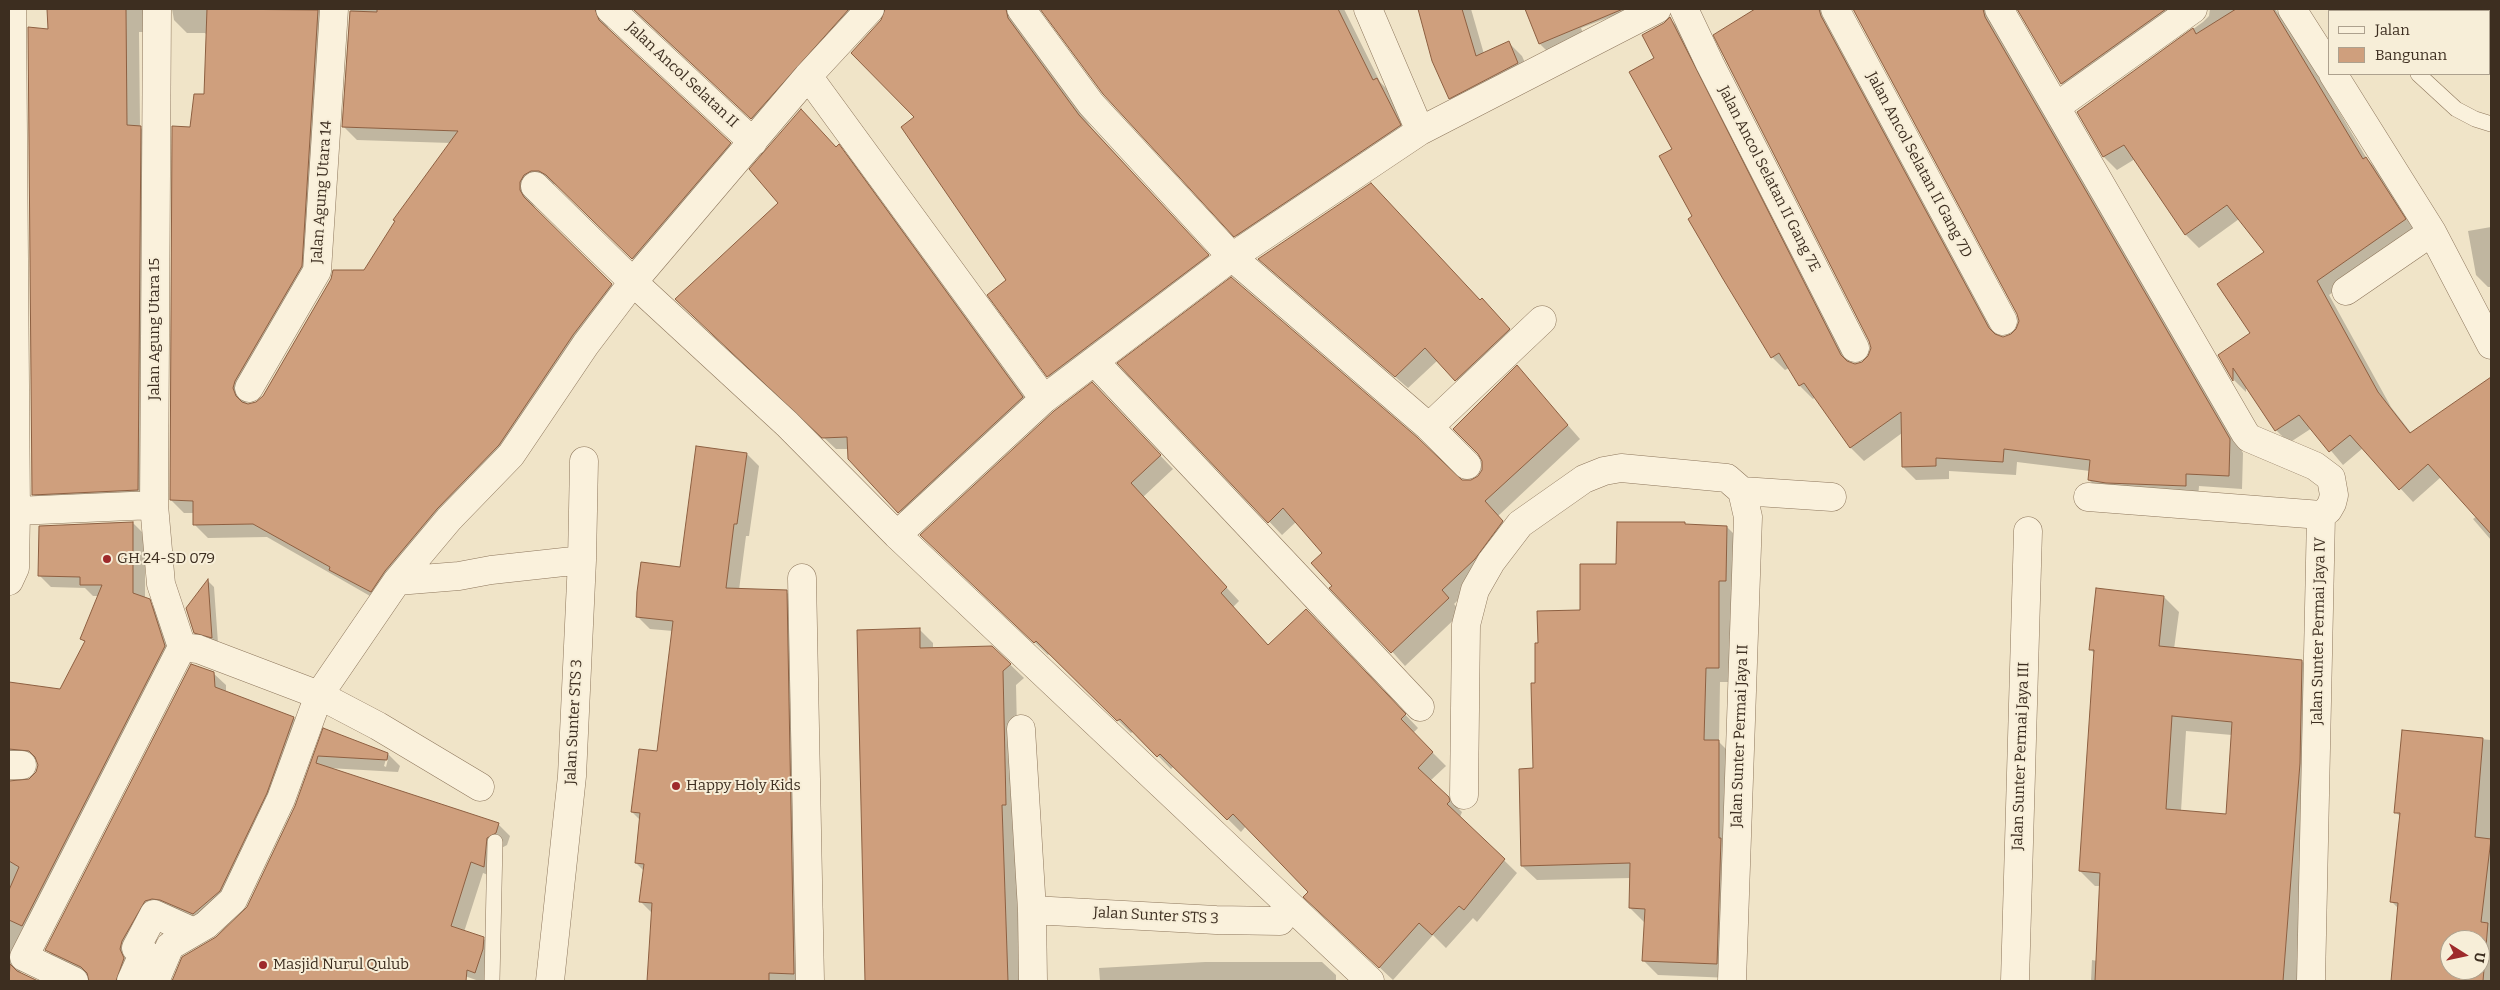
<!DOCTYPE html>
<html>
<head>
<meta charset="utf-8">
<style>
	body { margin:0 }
	#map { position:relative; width:2500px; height:990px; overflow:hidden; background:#f0e4c8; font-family:Bitter,serif }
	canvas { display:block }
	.frame { position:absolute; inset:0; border:10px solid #3d2e20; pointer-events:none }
	.legend { position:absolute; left:2328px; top:10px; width:162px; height:65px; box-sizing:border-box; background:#f7eed8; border:1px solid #ada18e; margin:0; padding:6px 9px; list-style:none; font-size:15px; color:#3d2e20 }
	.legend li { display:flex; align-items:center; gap:10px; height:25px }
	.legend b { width:25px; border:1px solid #ada18e }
	.north { position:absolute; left:2440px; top:930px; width:50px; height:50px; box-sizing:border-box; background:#f7eed8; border:1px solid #ada18e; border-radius:50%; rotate:100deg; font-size:14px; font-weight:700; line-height:20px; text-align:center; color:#3d2e20 }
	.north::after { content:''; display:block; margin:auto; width:18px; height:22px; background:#9e2a2b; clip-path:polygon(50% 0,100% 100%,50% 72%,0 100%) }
</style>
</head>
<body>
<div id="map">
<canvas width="2500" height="990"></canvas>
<div class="frame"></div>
<ul class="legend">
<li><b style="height:6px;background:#faf1dc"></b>Jalan</li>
<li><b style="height:14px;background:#cf9f7d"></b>Bangunan</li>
</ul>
<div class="north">U</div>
</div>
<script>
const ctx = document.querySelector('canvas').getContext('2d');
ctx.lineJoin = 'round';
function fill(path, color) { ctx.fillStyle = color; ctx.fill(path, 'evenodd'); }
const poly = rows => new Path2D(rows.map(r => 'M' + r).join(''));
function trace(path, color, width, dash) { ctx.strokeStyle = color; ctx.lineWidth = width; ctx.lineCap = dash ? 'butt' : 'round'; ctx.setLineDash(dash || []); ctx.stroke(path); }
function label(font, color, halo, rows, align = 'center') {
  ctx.font = font + ' Bitter,serif'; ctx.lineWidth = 4; ctx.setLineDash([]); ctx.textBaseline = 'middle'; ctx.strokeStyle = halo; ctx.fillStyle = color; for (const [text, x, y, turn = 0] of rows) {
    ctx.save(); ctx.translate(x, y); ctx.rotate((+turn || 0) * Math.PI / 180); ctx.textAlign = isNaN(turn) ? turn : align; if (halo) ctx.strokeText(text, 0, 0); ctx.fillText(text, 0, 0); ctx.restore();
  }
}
const shadow = poly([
	[49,9,162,9,154,32,139,32,140,127,153,140,151,503,46,507,33,494],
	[172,9,340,9,314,280,248,394,246,402,249,405,258,402,364,271,451,143,357,140,343,126,351,9,616,9,607,20,608,28,743,157,646,271,561,188,554,184,545,184,533,195,533,204,537,211,625,298,384,604,267,537,208,538,195,525,194,513,184,513,171,500,195,128,206,96,208,36,205,33,187,33,174,20],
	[632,9,876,9,765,131],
	[886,9,1027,9,1018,24,1021,33,1092,128,1221,269,1061,389,1048,376,989,295,1007,280,916,118,883,20],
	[1042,9,1344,9,1380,82,1390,92,1413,139,1249,249,1104,93],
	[1418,9,1471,9,1484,54,1509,43,1522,56,1531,76,1463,111,1450,98,1433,61],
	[1526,9,1662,9,1631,9,1581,28,1587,43,1553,57,1540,44],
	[1757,9,1840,9,1834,31,1999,337,2002,338,2011,336,2018,329,2020,322,2018,313,1854,9,2004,9,1998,31,2243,453,2242,489,2199,486,2198,499,2102,493,2089,480,2090,471,2017,462,2016,475,1949,471,1949,479,1916,480,1903,467,1902,433,1864,461,1850,447,1815,397,1813,399,1800,386,1789,368,1785,370,1772,357,1694,216,1674,149,1656,59,1665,24,1670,19,1683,32,1851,364,1863,363,1869,357,1872,349,1870,340,1715,35],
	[2018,9,2199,9,2075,97,2062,84],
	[2210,9,2275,9,2291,30,2367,159,2379,171,2418,233,2329,295,2391,407,2412,434,2491,379,2491,540,2473,519,2477,516,2441,477,2413,502,2363,448,2343,465,2312,428,2289,443,2276,430,2246,384,2246,392,2234,380,2219,355,2252,333,2266,252,2239,219,2199,248,2186,235,2135,159,2117,170,2104,157,2078,112,2203,22,2209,16],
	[839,146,850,158,1034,410,911,524,849,449,836,449,689,311],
	[2491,227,2491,287,2488,287,2476,275,2468,231],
	[1260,259,1480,302,1494,313,1521,342,1469,393,1438,360,1408,388],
	[1119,363,1463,481,1471,481,1479,477,1483,470,1517,367,1580,439,1498,516,1516,535,1488,572,1454,604,1462,612,1405,666,1334,586,1324,553,1296,522,1282,535],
	[1105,397,1173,469,1143,497,1239,601,1233,607,1269,646,1319,624,1418,728,1413,733,1446,766,1430,781,1462,812,1460,817,1517,873,1477,922,1473,918,1446,948,1433,935,1393,980,1318,910,1310,892,1246,826,1241,832,1174,766,1171,769,1134,731,1131,733,1050,653,1048,655,935,548],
	[747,454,759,466,749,536,746,536,739,590,786,592,799,604,806,981,648,981,652,913,640,901,644,871,636,863,640,820,632,812,658,753,673,631,650,629,637,616,681,568],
	[133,523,145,535,145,599,161,613,176,658,20,970,21,974,36,981,9,981,9,782,30,780,36,774,39,766,38,762,35,761,14,763,9,767,9,684,61,690,86,643,82,639,99,596,93,596,85,588,51,587,39,575],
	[1686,526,1727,527,1742,542,1734,682,1720,682,1719,742,1733,756,1731,978,1658,975,1644,961,1645,923,1630,908,1631,878,1537,880,1522,866,1534,770,1539,644,1582,611,1618,565],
	[208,581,214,587,218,643,202,639,195,632,187,608],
	[2164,597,2179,612,2174,649,2302,661,2317,676,2298,981,2091,981,2092,960,2097,961,2100,886,2095,886,2080,871,2095,654,2090,649],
	[2186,731,2232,735,2227,815,2181,811],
	[919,629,933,643,933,649,992,647,1024,678,1016,685,1019,818,1015,818,1020,981,867,981,858,631],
	[213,673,226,685,226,692,294,718,306,730,206,926,166,910,132,981,91,981,90,978,59,962,47,950],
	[324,730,388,754,400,766,398,772,328,768,498,824,510,836,507,845,498,850,496,878,483,873,464,932,483,938,495,950,488,981,479,981,462,975,460,981,173,981,183,958,217,938,245,912,296,806],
	[386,759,388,759,386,767,384,766],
	[2403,732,2491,740,2491,981,2393,981,2399,909,2392,902,2401,817,2395,812],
	[2450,940,2480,940,2480,970,2450,970],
	[1205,962,1322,962,1336,975,1336,981,1100,981,1099,968]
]);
const building = poly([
	[47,9,126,9,127,125,141,126,138,490,32,495,28,27,48,29,47,9],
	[207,9,318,10,302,266,235,381,233,388,236,396,242,402,248,404,256,402,263,396,331,279,333,270,364,270,395,221,393,220,458,131,342,127,350,11,377,12,377,9,595,9,599,20,731,143,632,259,546,175,539,171,531,171,524,175,520,182,520,190,524,197,612,284,573,335,499,445,437,509,385,571,371,592,329,570,330,567,253,524,193,525,193,501,170,500,172,126,190,127,194,94,204,94,207,9],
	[633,9,849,9,751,119,633,9],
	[885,9,1006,9,1008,18,1079,115,1209,255,1047,377,987,295,1006,280,901,127,914,117,851,53,881,20,885,9],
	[1040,9,1338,9,1373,80,1377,78,1401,125,1234,237,1103,94,1040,9],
	[1418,9,1462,9,1476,56,1509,41,1518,63,1449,99,1432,61,1418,9],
	[1525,9,1623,9,1539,44,1525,9],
	[1755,9,1819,9,1821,16,1989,328,1995,334,2003,337,2011,334,2016,329,2019,321,2017,314,1853,9,1983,9,1985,17,2230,439,2229,476,2186,474,2186,486,2106,483,2088,480,2090,460,2004,449,2003,462,1936,458,1936,466,1902,467,1901,412,1850,448,1804,383,1799,386,1779,353,1771,358,1723,279,1688,219,1692,216,1659,156,1672,149,1629,72,1654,58,1642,35,1664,23,1670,17,1841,355,1847,361,1855,364,1862,362,1868,356,1871,348,1869,341,1713,35,1755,9],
	[2017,9,2166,9,2061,84,2017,9],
	[2236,9,2273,9,2363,159,2366,157,2406,219,2317,281,2378,392,2410,433,2491,377,2491,534,2428,464,2399,490,2350,435,2329,452,2299,415,2275,431,2233,368,2233,381,2218,355,2250,333,2217,284,2264,252,2227,205,2185,235,2124,145,2103,157,2077,112,2193,28,2196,34,2236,9],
	[801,109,836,147,839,144,1023,397,898,513,848,459,847,437,822,438,675,299,778,203,749,169,801,109],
	[1371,183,1480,300,1482,298,1510,329,1455,381,1425,348,1395,377,1258,259,1371,183],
	[1231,277,1418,438,1462,480,1471,480,1478,476,1482,470,1482,461,1478,454,1453,429,1517,365,1568,425,1485,501,1503,521,1475,559,1442,590,1449,598,1391,653,1329,588,1332,586,1311,563,1322,553,1283,508,1268,523,1117,363,1231,277],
	[1092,382,1161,455,1131,483,1227,587,1221,593,1268,645,1306,609,1406,714,1401,719,1433,752,1418,768,1449,797,1450,801,1447,804,1505,859,1464,910,1459,906,1432,935,1419,923,1379,968,1303,897,1308,892,1233,814,1227,820,1160,754,1157,757,1120,719,1117,721,1036,641,1034,643,920,535,1054,411,1092,382],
	[696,446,747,453,737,524,734,524,726,588,787,590,794,974,769,973,769,981,647,981,652,903,639,902,644,864,635,863,640,813,631,812,639,749,657,751,673,621,636,617,637,592,641,562,680,567,696,446],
	[133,522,133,593,150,599,165,646,22,926,9,920,9,890,19,867,9,861,9,781,29,779,36,772,38,765,35,757,29,751,9,749,9,682,60,689,85,641,80,639,102,585,80,585,80,577,38,576,39,526,133,522],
	[1617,522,1685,522,1685,524,1727,526,1726,581,1719,581,1719,668,1706,668,1704,740,1719,740,1719,838,1721,838,1717,964,1642,961,1645,909,1629,908,1630,863,1521,866,1519,769,1533,768,1531,683,1535,683,1535,643,1538,643,1537,611,1580,610,1580,564,1616,564,1617,522],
	[208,579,212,638,194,633,186,608,208,579],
	[2096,588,2164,596,2159,646,2302,660,2300,763,2283,981,2095,981,2100,873,2079,871,2094,650,2089,650,2096,588],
	[2172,716,2232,722,2226,814,2166,809,2172,716],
	[920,628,920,648,992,646,1011,664,1003,671,1006,805,1002,805,1008,981,865,981,857,630,920,628],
	[191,664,214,672,215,687,294,717,267,793,220,891,193,914,160,900,152,899,145,901,122,941,120,949,124,958,116,981,89,981,87,973,81,967,45,950,191,664],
	[323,728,388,753,387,760,318,756,316,763,499,823,496,833,487,838,484,867,471,862,451,926,484,937,483,949,475,973,467,970,466,981,172,981,182,957,216,937,247,907,295,806,323,728],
	[2402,730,2483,738,2475,837,2491,839,2481,922,2488,923,2483,981,2391,981,2398,903,2390,902,2400,813,2394,813,2402,730],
	[2450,940,2480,940,2480,970,2450,970,2450,940],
	[10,964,17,971,38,981,9,981,10,964]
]);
const service = poly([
	[2348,9,2351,11],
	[2418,74,2456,109,2475,119,2491,124],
	[492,981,495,842]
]);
const minor = poly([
	[157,9,154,505,161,584,182,647],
	[610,9,753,142],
	[1021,9,1091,104,1232,257,1429,427,1467,465],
	[1368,9,1420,131],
	[1684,9,1710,64,1855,348],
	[1835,9,2003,321],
	[1999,9,2245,433,2249,438,2315,466,2331,478,2334,495,2332,503,2328,510,2321,515],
	[2292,9,2329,67],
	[2333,74,2432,232,2491,345],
	[808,76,1044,399,1232,257,1420,131,1657,9],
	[2056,107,2193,9],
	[535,186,633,282,787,424,897,535,1370,981],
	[2346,291,2432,232],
	[1094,361,1420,707],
	[249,388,317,271,334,9],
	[1429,427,1542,320],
	[1742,491,1832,497],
	[2088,497,2321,515,2311,981],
	[16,511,154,505],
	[897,535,1044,399],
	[802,578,810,981],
	[9,581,15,568,16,511,12,9],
	[397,581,459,576,491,570,582,560],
	[1021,729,1032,910,1033,981],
	[9,765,22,765],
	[1464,795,1466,625,1475,590,1491,562,1520,524,1584,479,1604,471,1621,468,1727,478,1742,491,1748,517,1732,981],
	[1032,910,1216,920,1280,921],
	[74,981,24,957,182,647,198,649,319,695,397,581,449,519,511,455,586,344,633,282,808,76,870,9],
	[131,981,144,952,136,948,154,914,194,932],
	[155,981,170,946,206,925,233,900,281,799,319,695,378,726,480,787],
	[550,981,572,776,582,560,584,461],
	[2015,981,2028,531]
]);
const markers = [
	[107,559,5,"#9e2a2b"],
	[676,786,5,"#9e2a2b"],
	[263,965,5,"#9e2a2b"]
];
const streetNames = [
	["Jalan Ancol Selatan II",682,75,43],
	["Jalan Ancol Selatan II Gang 7D",1919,165,62],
	["Jalan Ancol Selatan II Gang 7E",1769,179,63],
	["Jalan Agung Utara 14",322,192,-86],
	["Jalan Agung Utara 15",155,329,-90],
	["Jalan Sunter Permai Jaya IV",2319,631,-89],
	["Jalan Sunter STS 3",574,722,-87],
	["Jalan Sunter Permai Jaya II",1740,736,-88],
	["Jalan Sunter Permai Jaya III",2021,756,-88],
	["Jalan Sunter STS 3",1156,916,3]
];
const poiNames = [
	["GH 24-SD 079",117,559],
	["Happy Holy Kids",686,786],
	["Masjid Nurul Qulub",273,965]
];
fill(shadow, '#0003');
fill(building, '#cf9f7d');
trace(building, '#8d5f41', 1);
trace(service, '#8d765c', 16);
trace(minor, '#8d765c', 29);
trace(service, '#faf1dc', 15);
trace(minor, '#faf1dc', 28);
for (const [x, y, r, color] of markers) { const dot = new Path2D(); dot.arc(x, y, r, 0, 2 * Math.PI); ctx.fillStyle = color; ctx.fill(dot); trace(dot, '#f7eed8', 2); }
label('15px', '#3d2e20', '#f7eed8', streetNames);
label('15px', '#3d2e20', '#f7eed8', poiNames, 'left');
</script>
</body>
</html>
